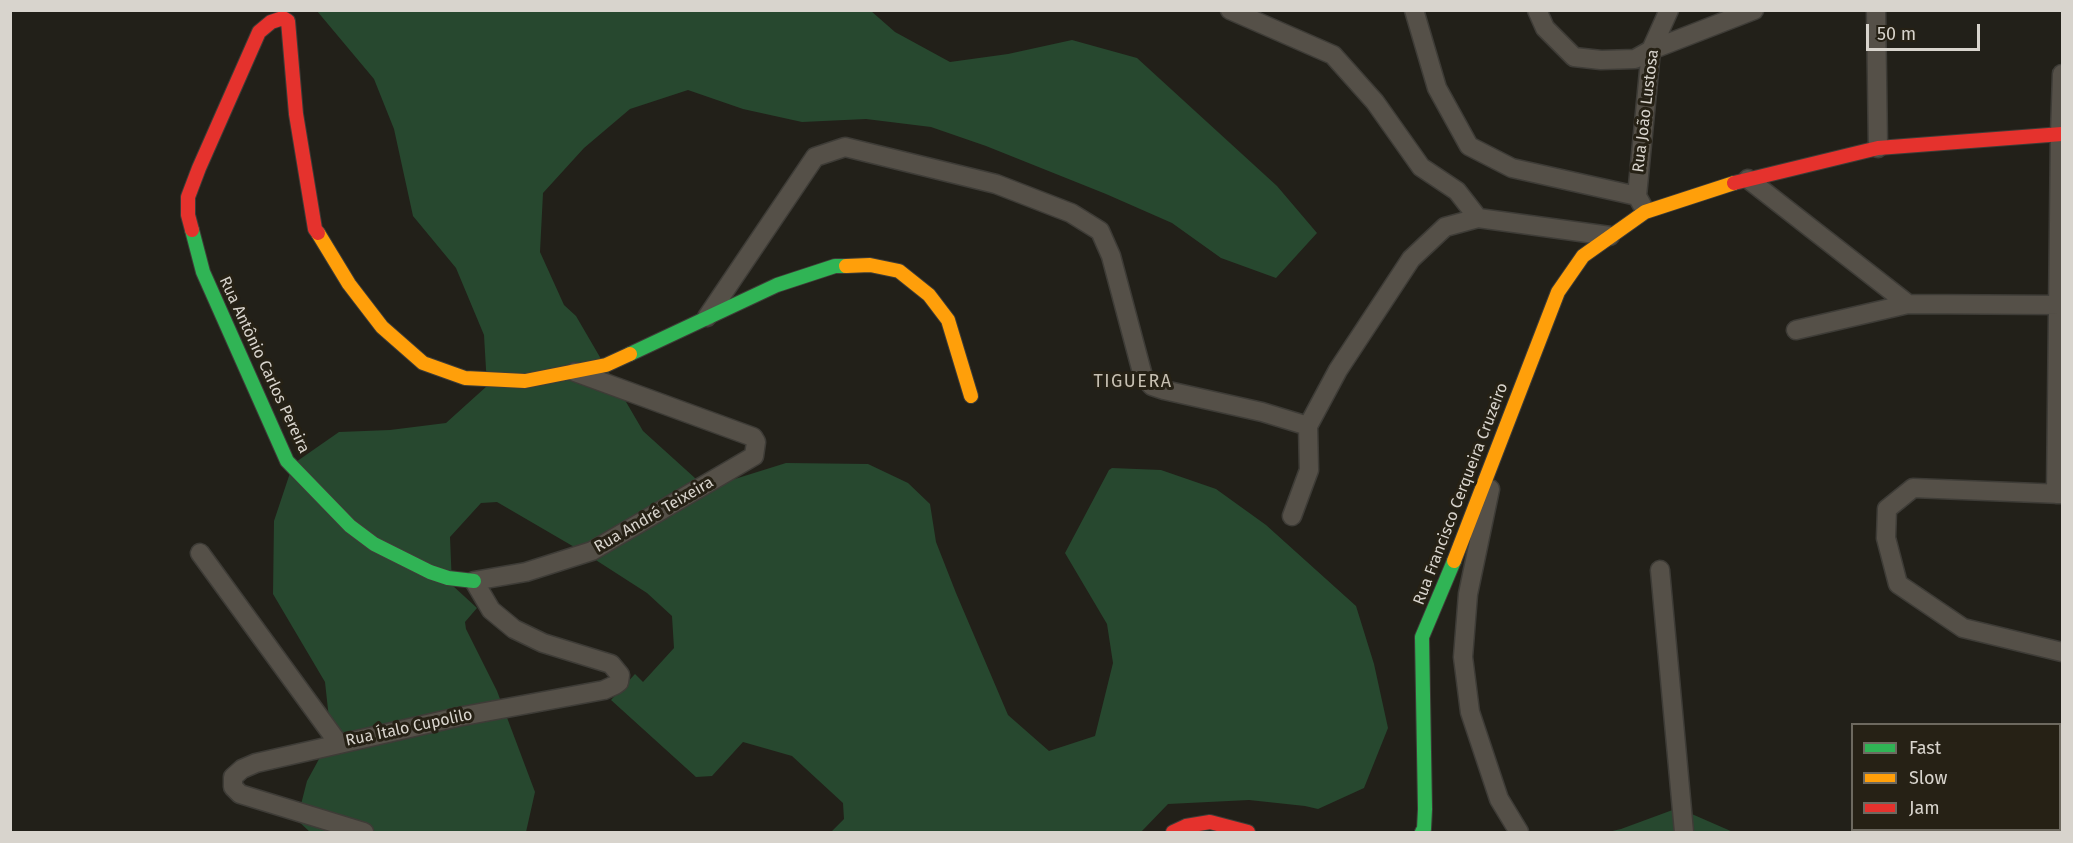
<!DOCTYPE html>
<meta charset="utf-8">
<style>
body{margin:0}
#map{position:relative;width:2073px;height:843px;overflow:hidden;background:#222019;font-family:"Fira Sans",sans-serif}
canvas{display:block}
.frame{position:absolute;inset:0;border:12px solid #d8d4cd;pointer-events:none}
.legend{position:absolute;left:1851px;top:723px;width:210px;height:108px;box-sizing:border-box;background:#262115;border:2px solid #6d695f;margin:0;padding:8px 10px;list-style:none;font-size:18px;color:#d8d4cd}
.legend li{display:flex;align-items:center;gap:12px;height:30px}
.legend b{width:30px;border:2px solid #6d695f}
.scale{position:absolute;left:1866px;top:24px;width:114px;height:27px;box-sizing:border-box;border:3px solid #d8d4cd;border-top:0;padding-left:8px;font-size:18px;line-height:21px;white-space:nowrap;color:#d8d4cd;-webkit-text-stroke:4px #262115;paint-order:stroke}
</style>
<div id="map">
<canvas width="2073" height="843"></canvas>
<div class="frame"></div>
<ul class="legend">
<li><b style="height:8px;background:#30b455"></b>Fast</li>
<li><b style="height:8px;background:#ff9f0a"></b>Slow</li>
<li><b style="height:8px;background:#e5322d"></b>Jam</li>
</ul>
<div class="scale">50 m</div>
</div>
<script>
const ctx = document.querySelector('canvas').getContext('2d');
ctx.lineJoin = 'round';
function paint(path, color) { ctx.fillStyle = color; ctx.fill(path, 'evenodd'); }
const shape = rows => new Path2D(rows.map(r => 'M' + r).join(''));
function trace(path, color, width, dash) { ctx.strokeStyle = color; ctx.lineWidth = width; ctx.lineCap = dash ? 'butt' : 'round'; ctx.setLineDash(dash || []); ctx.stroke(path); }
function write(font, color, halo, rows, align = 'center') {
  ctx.font = font + ' "Fira Sans",sans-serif'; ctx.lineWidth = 6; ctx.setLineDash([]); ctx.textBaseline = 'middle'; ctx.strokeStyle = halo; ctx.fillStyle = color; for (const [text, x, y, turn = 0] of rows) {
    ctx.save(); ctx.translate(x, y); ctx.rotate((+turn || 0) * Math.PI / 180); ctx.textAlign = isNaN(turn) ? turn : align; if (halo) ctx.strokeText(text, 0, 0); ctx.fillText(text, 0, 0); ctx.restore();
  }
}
paint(shape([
 [317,11,871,11,895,32,950,62,1008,54,1072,40,1137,58,1277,186,1317,233,1276,278,1221,258,1172,223,1106,194,986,146,931,127,866,119,802,122,743,109,688,90,630,109,584,148,543,193,540,252,564,305,576,316,643,431,706,488,786,463,868,464,908,483,930,504,936,542,956,593,1008,715,1049,751,1095,736,1113,663,1107,624,1065,553,1109,470,1112,468,1161,470,1216,489,1266,525,1356,606,1374,664,1388,728,1364,788,1318,809,1305,806,1249,800,1168,804,1141,832,831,832,844,819,843,803,792,756,743,742,712,776,696,777,611,700,635,674,643,682,674,648,672,616,647,593,588,555,497,502,481,503,450,537,452,585,477,608,465,622,466,629,497,691,535,792,526,832,310,832,297,820,307,781,331,737,325,682,273,594,274,521,293,464,339,432,390,430,446,423,487,386,484,335,456,268,413,216,394,129,374,79],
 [1678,808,1733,832,1608,832,1621,829]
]), '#27482f');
const street = shape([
 [1230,10,1333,55,1375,102,1421,167,1457,191,1478,218],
 [1414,10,1437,88,1469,146,1512,168,1637,196],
 [1537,10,1545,28,1574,57,1601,60,1635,59,1651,50,1754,10],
 [1876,10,1878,148],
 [1748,179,1908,304],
 [1642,205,1637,196,1651,50,1669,10],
 [707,317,815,157,845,147,996,184,1071,213,1100,231,1111,256,1143,376,1152,386,1164,390,1262,412,1308,426],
 [1796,330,1908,304,2062,305],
 [1490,489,1468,594,1463,657,1470,712,1499,799,1519,832],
 [2056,494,2060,134,2062,74],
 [2062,494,1913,488,1887,509,1886,538,1898,584,1963,628,2062,652],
 [1292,516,1309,470,1308,426,1338,370,1411,259,1445,227,1478,218,1610,236],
 [200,553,339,744],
 [1660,570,1684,832],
 [364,832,240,794,233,787,233,777,242,769,256,763,458,717,604,690,615,685,619,682,620,675,611,664,543,643,514,629,491,610,474,581,526,572,592,551,754,456,756,442,753,437,575,372]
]);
const fast = shape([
 [192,230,203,272,287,461,350,526,374,544,430,572,448,578,474,581],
 [630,354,777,285,835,266,846,266],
 [1422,832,1424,829,1425,809,1422,637,1454,561]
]);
const slow = shape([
 [318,233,349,284,382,327,423,363,465,378,525,381,606,365,630,354],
 [846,266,870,265,899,271,929,295,948,320,971,396],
 [1454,561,1558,292,1583,256,1645,212,1734,183]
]);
const jam = shape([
 [1734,183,1878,148,2062,134],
 [192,230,188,215,188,197,199,168,259,32,271,22,283,18,288,21,296,114,315,229,318,233],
 [1173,832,1186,826,1210,822,1248,832]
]);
trace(street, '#3e3c37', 21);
trace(fast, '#3e3c37', 16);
trace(slow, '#3e3c37', 16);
trace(jam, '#3e3c37', 16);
trace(street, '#555048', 18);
trace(fast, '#30b455', 14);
trace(slow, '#ff9f0a', 14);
trace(jam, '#e5322d', 14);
write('16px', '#d8d4cd', '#262115', [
 ["Rua João Lustosa",1646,111,-83],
 ["Rua Antônio Carlos Pereira",264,365,65],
 ["Rua Francisco Cerqueira Cruzeiro",1461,494,-69],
 ["Rua André Teixeira",654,515,-30],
 ["Rua Ítalo Cupolilo",409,728,-12]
]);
ctx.letterSpacing = '1.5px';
write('18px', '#c6bfb1', '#262115', [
 ["TIGUERA",1133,382]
]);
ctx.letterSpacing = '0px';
</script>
